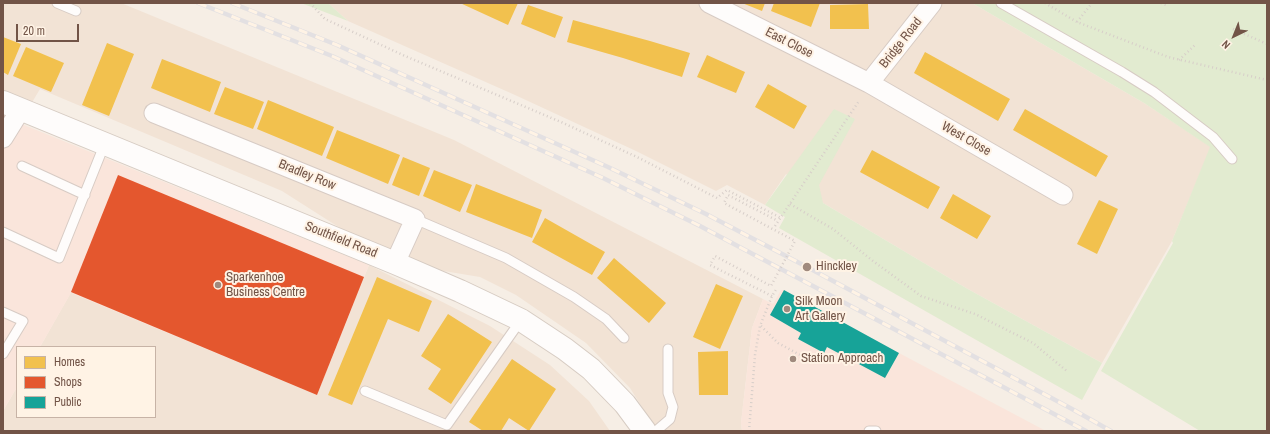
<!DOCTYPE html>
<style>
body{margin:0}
#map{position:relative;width:1270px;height:434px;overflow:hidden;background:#f6eee5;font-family:"Archivo Narrow",sans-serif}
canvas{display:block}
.frame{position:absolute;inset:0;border:4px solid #725447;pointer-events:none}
.legend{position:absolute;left:16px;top:346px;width:140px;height:72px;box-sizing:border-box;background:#fff3e5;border:1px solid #c7b3a6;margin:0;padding:5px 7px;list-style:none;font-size:12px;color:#725447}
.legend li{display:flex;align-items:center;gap:8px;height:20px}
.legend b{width:20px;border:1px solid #c7b3a6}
.north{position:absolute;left:1214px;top:16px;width:40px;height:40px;-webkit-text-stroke:3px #fff3e5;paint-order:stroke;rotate:223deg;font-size:11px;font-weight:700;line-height:16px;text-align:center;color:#725447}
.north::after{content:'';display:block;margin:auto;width:14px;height:18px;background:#725447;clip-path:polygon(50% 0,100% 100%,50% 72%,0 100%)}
.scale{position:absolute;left:16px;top:24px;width:63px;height:18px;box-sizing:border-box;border:2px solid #725447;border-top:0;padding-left:5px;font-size:12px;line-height:14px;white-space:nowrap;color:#725447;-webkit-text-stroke:3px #fff3e5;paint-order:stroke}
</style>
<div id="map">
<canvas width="1270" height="434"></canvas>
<div class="frame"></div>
<ul class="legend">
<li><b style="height:11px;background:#f2c14e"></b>Homes</li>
<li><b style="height:11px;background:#e4572e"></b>Shops</li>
<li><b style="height:11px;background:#17a398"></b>Public</li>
</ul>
<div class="north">N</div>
<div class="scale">20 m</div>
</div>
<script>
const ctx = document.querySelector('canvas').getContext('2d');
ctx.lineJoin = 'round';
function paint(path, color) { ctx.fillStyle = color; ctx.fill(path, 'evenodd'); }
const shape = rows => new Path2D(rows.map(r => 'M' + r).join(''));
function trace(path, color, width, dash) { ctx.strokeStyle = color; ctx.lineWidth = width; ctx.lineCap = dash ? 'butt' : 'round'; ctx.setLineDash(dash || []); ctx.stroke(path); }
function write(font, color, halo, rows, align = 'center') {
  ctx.font = font + ' "Archivo Narrow",sans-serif'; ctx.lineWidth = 4; ctx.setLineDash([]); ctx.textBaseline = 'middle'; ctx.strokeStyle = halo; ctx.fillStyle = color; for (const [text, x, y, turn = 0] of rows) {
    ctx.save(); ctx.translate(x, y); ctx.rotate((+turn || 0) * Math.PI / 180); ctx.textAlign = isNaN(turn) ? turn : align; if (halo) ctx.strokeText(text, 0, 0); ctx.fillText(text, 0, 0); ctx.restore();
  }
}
paint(shape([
 [3,3,121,3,454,140,763,299,752,328,741,423,742,431,657,431,630,388,586,343,516,295,480,277,395,263,282,191,40,89,3,151],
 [328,3,972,3,1144,103,1211,147,1172,241,1102,363,966,288,823,203,786,174,765,205,727,185,716,191,636,151,515,95,348,21],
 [369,265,490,326,550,365,589,401,610,431,3,431,3,411,17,387,17,417,155,417,155,347,40,347,71,292,317,394]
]), '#f2e3d5');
paint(shape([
 [19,123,369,265,317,395,71,293,40,347,17,347,17,387,3,411,3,151],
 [781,290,784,290,899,353,1046,431,742,431,741,423,752,328,763,299,773,304]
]), '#fae5db');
paint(shape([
 [301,3,328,3,348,21],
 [972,3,1267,3,1267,431,1200,431,1101,371,1173,243,1172,241,1210,147,1144,103],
 [834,109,855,119,819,185,823,203,966,288,1102,363,1082,400,779,228,785,217,765,205]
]), '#e2ebd0');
paint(shape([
 [460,3,518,3,508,25],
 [742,3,765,3,762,11],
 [774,3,820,3,811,27,771,11],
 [868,4,869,29,830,29,830,5],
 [528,5,563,17,555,38,521,24],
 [573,20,650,41,690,53,682,77,623,58,567,42],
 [3,37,21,44,8,75,3,72],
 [107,43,134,54,109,116,82,105],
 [26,47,64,63,51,92,13,76],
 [925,52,1010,99,998,121,914,73],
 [707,55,745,72,736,93,697,77],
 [162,59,221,82,210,112,151,88],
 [768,84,807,106,794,129,755,107],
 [225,87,264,102,253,129,214,114],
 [268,100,334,127,322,156,257,129],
 [1025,109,1108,156,1096,177,1013,130],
 [337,130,400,155,388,184,326,158],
 [872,150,940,187,928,209,860,172],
 [403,157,430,168,419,196,392,185],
 [434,170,472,185,460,212,423,196],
 [476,184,542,210,532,238,466,212],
 [953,194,991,216,977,239,940,218],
 [1099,200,1118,209,1097,254,1077,244],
 [545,218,605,252,592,275,532,242],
 [614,258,666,303,649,323,597,278],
 [377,277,432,301,419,332,388,319,352,405,328,395],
 [716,284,743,296,720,349,693,337],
 [448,314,492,342,451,404,428,389,441,369,421,356],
 [728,351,728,395,699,395,698,352],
 [512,359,556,389,529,431,509,418,501,431,483,431,469,422]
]), '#f2c14e');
paint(shape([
 [118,175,364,277,317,395,71,292]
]), '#e4572e');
paint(shape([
 [784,290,899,353,885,378,827,347,824,353,798,339,801,333,770,315]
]), '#17a398');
const service = shape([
 [57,3,76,11],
 [1001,3,1122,72,1154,92,1213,137,1232,159],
 [22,166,85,195],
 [415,219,506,258,574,297,606,319,624,338],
 [3,232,59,258,105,143],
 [3,312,23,321,3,354],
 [365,391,447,425,521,320],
 [656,431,670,419,673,407,668,393,668,349],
 [869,431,876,431]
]);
const minor = shape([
 [709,3,869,83,1063,195],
 [869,83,932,3],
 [154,113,415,219,395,263],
 [3,138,21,109]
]);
const secondary = shape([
 [3,102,395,263,460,291,521,320,565,349,591,369,625,404,645,431]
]);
trace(service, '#d7cbc4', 11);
trace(minor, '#d7cbc4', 21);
trace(secondary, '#d6cbc2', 24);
trace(shape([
 [310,3,325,19,405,56,561,122,637,157,717,198,727,190,781,218],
 [1045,3,1077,22,1168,57,1267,80],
 [1161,3,1166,5],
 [1077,22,1092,3],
 [1233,29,1267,44],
 [1179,60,1196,44],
 [790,204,833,229,873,261,921,296,975,314,1033,343,1068,372],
 [775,226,859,101],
 [761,326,778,343,802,356],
 [749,431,755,355,760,326,772,296,777,288]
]), '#d7cec9', 2.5, [1, 3]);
trace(service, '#fefcfb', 9);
trace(minor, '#fefcfb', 19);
trace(secondary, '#fefcfb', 22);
const rail = shape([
 [198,3,332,56,603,178,700,226,1086,431],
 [232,3,337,45,608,167,706,214,807,267,1072,409,1111,431]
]);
trace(rail, '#e3e0e2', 4.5);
trace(rail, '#fff3e5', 3, [9]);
trace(shape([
 [772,296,710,265,715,256,771,286,795,241,724,203,728,195,778,221]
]), '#d7cec9', 2.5, [1, 3]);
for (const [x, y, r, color] of [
 [807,267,5,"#a08a7e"],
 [218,285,4,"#a08a7e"],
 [787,309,4,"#a08a7e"],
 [793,359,4,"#a08a7e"]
]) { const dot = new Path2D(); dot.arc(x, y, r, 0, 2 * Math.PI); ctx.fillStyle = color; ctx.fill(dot); trace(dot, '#fff3e5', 1.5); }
write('13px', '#725447', '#fff3e5', [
 ["East Close",789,43,27],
 ["Bridge Road",901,43,-52],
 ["West Close",966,139,30],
 ["Bradley Row",307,175,22],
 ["Southfield Road",341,240,22]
]);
write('13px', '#725447', '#fff3e5', [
 ["Hinckley",816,267],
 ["Sparkenhoe",226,278],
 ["Business Centre",226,293],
 ["Silk Moon",795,302],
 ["Art Gallery",795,317],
 ["Station Approach",801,359]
], 'left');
</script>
